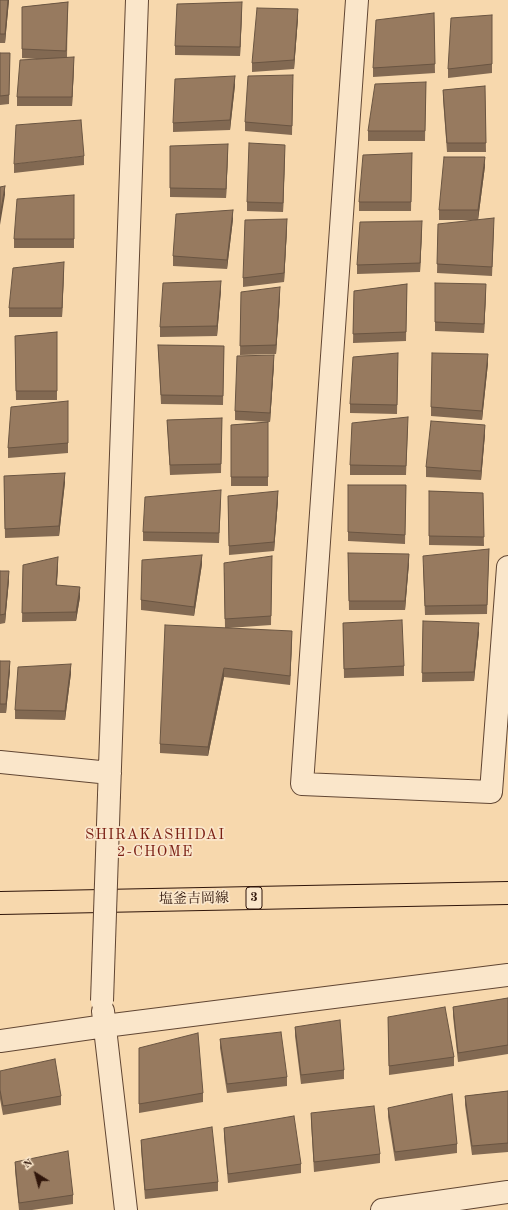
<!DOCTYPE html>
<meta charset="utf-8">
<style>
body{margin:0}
#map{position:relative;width:508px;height:1210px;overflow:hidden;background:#f7d8ad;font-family:"Old Standard TT",serif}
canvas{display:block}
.north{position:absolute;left:16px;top:1154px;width:40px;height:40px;-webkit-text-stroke:3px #fae6ca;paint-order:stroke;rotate:323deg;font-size:11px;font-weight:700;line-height:16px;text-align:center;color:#2f150a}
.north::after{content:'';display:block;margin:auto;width:14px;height:18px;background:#2f150a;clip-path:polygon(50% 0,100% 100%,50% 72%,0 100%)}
</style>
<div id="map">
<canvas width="508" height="1210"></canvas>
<div class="north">N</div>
</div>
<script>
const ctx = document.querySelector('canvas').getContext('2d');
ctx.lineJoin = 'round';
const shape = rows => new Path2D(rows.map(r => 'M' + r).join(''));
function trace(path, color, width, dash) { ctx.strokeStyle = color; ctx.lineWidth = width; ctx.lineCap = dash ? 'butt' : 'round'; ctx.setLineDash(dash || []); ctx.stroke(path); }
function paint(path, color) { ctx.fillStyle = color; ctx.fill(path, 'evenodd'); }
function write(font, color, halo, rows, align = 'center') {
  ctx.font = font + ' "Old Standard TT","Noto Serif JP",serif'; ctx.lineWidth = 3.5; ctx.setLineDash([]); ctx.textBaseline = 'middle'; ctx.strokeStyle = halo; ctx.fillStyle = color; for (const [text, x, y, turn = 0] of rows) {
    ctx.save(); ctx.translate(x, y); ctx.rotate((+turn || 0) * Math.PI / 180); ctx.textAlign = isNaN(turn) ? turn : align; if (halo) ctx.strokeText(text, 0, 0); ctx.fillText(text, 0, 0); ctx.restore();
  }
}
const minor = shape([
 [357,0,302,784,491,792,508,567],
 [0,762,110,773],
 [109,795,137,0],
 [103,1011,126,1210],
 [0,1041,105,1026,508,975],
 [382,1210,508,1192]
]);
const primary = shape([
 [0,903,508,893]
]);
trace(minor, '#614633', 24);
trace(primary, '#2f150a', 24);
trace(minor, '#fae6ca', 22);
trace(primary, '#f7d8ad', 22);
const minorBridge = shape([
 [102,1001,109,795]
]);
trace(minorBridge, '#614633', 24, []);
trace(minorBridge, '#fae6ca', 22);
paint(shape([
 [0,0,9,0,5,43,0,43],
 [68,2,67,57,74,66,72,106,17,106,17,97,36,59,22,58,22,7],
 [242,12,240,56,175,55,175,46],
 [434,13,435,73,373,77,373,68],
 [492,15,492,73,448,78,448,69],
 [298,18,294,69,252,72,252,63],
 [0,53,10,53,9,104,0,105],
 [426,82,425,141,368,141,368,131],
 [293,84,292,135,245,131,245,122],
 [235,85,230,130,173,132,173,123],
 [485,86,486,152,447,152,443,99,443,90],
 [170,146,228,153,226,198,170,197],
 [412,153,411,211,359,211,359,202],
 [285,154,283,212,247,211,247,202],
 [84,156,84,165,14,173,14,164],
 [485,166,478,220,439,220,439,210],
 [74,195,74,248,14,248,14,239],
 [233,219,227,269,173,266,173,256],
 [438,224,494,228,492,276,437,273],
 [287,228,284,282,243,287,243,278],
 [422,230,420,272,357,274,357,265],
 [64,271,62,317,9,317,9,308],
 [435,283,486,293,484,333,435,331],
 [407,284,406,341,353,343,354,291],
 [221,290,217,336,160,337,160,327],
 [241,292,280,296,276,354,240,355],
 [57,332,57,400,16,400,15,336],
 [158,345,224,346,223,405,161,404],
 [398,362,397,414,350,413,350,404],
 [488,363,482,420,431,416,431,407],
 [274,364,270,422,235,420,235,411],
 [68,401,68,453,8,458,8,448],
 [222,418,221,473,170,475,167,420],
 [268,422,268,486,231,486,231,425],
 [408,426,406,475,350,475,350,465],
 [485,434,481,480,426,477,426,467],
 [4,476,65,482,59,536,5,538],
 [348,485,406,485,405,544,348,541],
 [429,491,483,493,484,546,429,545],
 [228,496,278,500,274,551,229,555],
 [221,499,219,543,143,541,143,532],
 [489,549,487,614,425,615,423,565],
 [348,553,409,563,405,610,349,610],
 [272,556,271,625,228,628,292,640,290,685,224,677,208,756,160,753,160,744,225,628,224,573],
 [202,564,194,616,141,610,141,600],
 [23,565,58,566,57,585,80,597,76,621,22,622],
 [0,571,9,580,5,623,0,624],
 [423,621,479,632,474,681,422,682],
 [343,623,404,666,404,676,344,678],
 [0,661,10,670,6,713,0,713],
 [71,673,65,720,15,719,15,710],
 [508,998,508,1054,458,1062,453,1016,453,1007],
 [388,1017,454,1057,454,1066,389,1075],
 [295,1027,344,1070,344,1079,301,1084,295,1036],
 [220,1039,287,1077,287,1086,227,1093,220,1048],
 [139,1048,203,1093,203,1102,139,1113],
 [0,1071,61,1096,61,1105,3,1115,0,1099],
 [508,1091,508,1152,472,1155,465,1105,465,1096],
 [388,1108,457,1144,457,1153,395,1161,388,1117],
 [311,1113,380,1154,380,1163,314,1172,311,1122],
 [224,1128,301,1164,301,1173,228,1183,224,1137],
 [141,1140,218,1182,218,1191,145,1199,141,1149],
 [15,1162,73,1195,73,1204,32,1210,19,1210,15,1171]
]), '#826952');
paint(shape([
 [8,0,9,0,5,43,5,34],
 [242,2,242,12,240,56,240,47],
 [298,9,298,18,294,69,294,60],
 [74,57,74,66,72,106,72,97],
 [235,76,235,85,230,130,230,120],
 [228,144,228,153,226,198,226,189],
 [285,145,285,154,283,212,283,203],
 [485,157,485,166,478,220,478,210],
 [5,186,5,195,0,225,0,216],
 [233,210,233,219,227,269,227,260],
 [287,219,287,228,284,282,284,273],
 [422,221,422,230,420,272,420,263],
 [64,262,64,271,62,317,62,308],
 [221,281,221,290,217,336,217,326],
 [486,284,486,293,484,333,484,324],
 [280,287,280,296,276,354,276,345],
 [488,354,488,363,482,420,482,411],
 [274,355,274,364,270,422,270,413],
 [485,425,485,434,481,480,481,471],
 [65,473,65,482,59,536,59,526],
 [278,491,278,500,274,551,274,542],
 [409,554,409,563,405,610,405,601],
 [202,555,202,564,194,616,194,607],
 [58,557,58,566,56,594,56,585],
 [9,571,9,580,5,623,5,614],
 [80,587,80,597,76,621,76,612],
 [479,623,479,632,474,681,474,672],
 [292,631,292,640,290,685,290,676],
 [10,661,10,670,6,713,6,704],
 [71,664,71,673,65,720,65,711],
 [224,668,224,677,208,756,208,747]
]), '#6a5542');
const building = shape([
 [0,0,8,0,5,34,0,34,0,0],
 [68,2,66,51,22,49,22,7,68,2],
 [242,2,240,47,175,46,177,4,242,2],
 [257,8,298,9,294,60,252,63,257,8],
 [434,13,435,64,373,68,376,20,434,13],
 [492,15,492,64,448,69,451,18,492,15],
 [0,53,10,53,9,95,0,96,0,53],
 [74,57,72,97,17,97,20,60,74,57],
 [293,75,292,126,245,122,248,76,293,75],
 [235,76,230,120,173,123,175,79,235,76],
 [426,82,425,131,368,131,375,84,426,82],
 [485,86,486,143,447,143,443,90,485,86],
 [81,120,84,156,14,164,16,125,81,120],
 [249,143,285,145,283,203,247,202,249,143],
 [228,144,226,189,170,188,170,146,228,144],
 [412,153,411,202,359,202,363,155,412,153],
 [444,157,485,157,478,210,439,210,444,157],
 [5,186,0,216,0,187,5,186],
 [74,195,74,239,14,239,17,199,74,195],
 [233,210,227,260,173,256,176,214,233,210],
 [494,218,492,267,437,264,438,224,494,218],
 [287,219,284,273,243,278,245,220,287,219],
 [422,221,420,263,357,265,360,222,422,221],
 [64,262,62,308,9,308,13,268,64,262],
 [221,281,217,326,160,327,163,283,221,281],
 [435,283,486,284,484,324,435,322,435,283],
 [407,284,406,332,353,334,354,291,407,284],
 [280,287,276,345,240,346,241,292,280,287],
 [57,332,57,391,16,391,15,336,57,332],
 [158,345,224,346,223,396,161,395,158,345],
 [398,353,397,405,350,404,353,357,398,353],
 [432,353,488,354,482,411,431,407,432,353],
 [274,355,270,413,235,411,237,356,274,355],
 [68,401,68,443,8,448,11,407,68,401],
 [408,417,406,466,350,465,352,423,408,417],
 [222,418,221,464,170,465,167,420,222,418],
 [431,421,485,425,481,471,426,467,431,421],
 [268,422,268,477,231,477,231,425,268,422],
 [65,473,59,526,5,529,4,476,65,473],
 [348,485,406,485,405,535,348,532,348,485],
 [221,490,219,533,143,532,145,497,221,490],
 [278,491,274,542,229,546,228,496,278,491],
 [429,491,483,493,484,537,429,536,429,491],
 [489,549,487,605,425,606,423,556,489,549],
 [348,553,409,554,405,601,349,601,348,553],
 [202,555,194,607,141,600,142,560,202,555],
 [272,556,271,616,225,619,224,563,272,556],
 [58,557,56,585,80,587,76,612,22,613,23,565,58,557],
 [0,571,9,571,5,614,0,615,0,571],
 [402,620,404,666,344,669,343,623,402,620],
 [423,621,479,623,474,672,422,673,423,621],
 [165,625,292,631,290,676,224,668,208,747,160,744,165,625],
 [0,661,10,661,6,704,0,704,0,661],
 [71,664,65,711,15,710,18,667,71,664],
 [508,998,508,1045,458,1053,453,1007,508,998],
 [445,1007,454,1057,389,1066,388,1017,445,1007],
 [340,1020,344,1070,301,1075,295,1027,340,1020],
 [281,1032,287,1077,227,1084,220,1039,281,1032],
 [198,1033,203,1093,139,1104,139,1048,198,1033],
 [55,1059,61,1096,3,1106,0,1090,0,1071,55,1059],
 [508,1091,508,1143,472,1146,465,1096,508,1091],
 [452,1094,457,1144,395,1152,388,1108,452,1094],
 [374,1106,380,1154,314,1162,311,1113,374,1106],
 [294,1116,301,1164,228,1174,224,1128,294,1116],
 [212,1127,218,1182,145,1190,141,1140,212,1127],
 [68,1151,73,1195,19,1203,15,1162,68,1151]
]);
paint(building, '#977a5f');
trace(building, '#6a5542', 1);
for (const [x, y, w] of [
 [254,898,16]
]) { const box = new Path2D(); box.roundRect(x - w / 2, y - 11, w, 22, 3); ctx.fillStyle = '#fae6ca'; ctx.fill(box); trace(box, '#2f150a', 1); }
write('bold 13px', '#2f150a', null, [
 ["3",254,898]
]);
write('14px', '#2f150a', '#fae6ca', [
 ["塩釜吉岡線",194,899,-1]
]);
ctx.letterSpacing = '1px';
write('15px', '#7a1f14', '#fae6ca', [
 ["SHIRAKASHIDAI",155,835],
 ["2-CHOME",155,852]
]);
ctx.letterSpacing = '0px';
</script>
